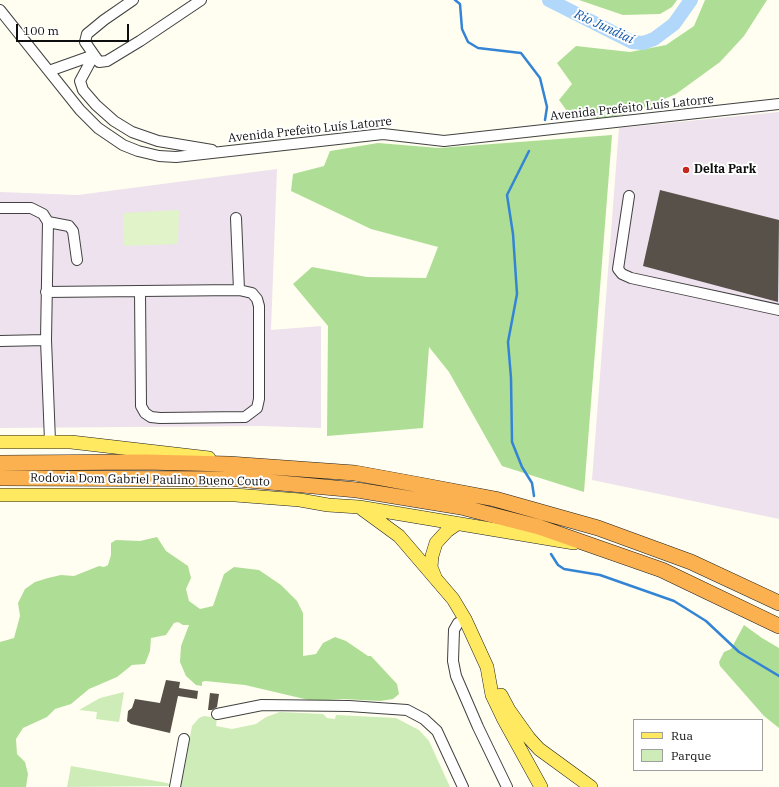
<!DOCTYPE html>
<meta charset="utf-8">
<style>
body{margin:0}
#map{position:relative;width:779px;height:787px;overflow:hidden;background:#fffef0;font-family:"IBM Plex Serif",serif}
canvas{display:block}
.legend{position:absolute;left:633px;top:719px;width:130px;height:52px;box-sizing:border-box;background:#fff;border:1px solid #9f9f9f;margin:0;padding:5px 7px;list-style:none;font-size:12px;color:#0e0e0e}
.legend li{display:flex;align-items:center;gap:8px;height:20px}
.legend b{width:20px;border:1px solid #9f9f9f}
.scale{position:absolute;left:16px;top:24px;width:113px;height:18px;box-sizing:border-box;border:2px solid #0e0e0e;border-top:0;padding-left:5px;font-size:12px;line-height:14px;white-space:nowrap;color:#0e0e0e;-webkit-text-stroke:3px #fff;paint-order:stroke}
</style>
<div id="map">
<canvas width="779" height="787"></canvas>
<ul class="legend">
<li><b style="height:5px;background:#ffe960"></b>Rua</li>
<li><b style="height:11px;background:#cdecb7"></b>Parque</li>
</ul>
<div class="scale">100 m</div>
</div>
<script>
const ctx = document.querySelector('canvas').getContext('2d');
ctx.lineJoin = 'round';
function paint(path, color) { ctx.fillStyle = color; ctx.fill(path, 'evenodd'); }
const shape = rows => new Path2D(rows.map(r => 'M' + r).join(''));
function trace(path, color, width, dash) { ctx.strokeStyle = color; ctx.lineWidth = width; ctx.lineCap = dash ? 'butt' : 'round'; ctx.setLineDash(dash || []); ctx.stroke(path); }
function write(font, color, halo, rows, align = 'center') {
  ctx.font = font + ' "IBM Plex Serif",serif'; ctx.lineWidth = 4; ctx.setLineDash([]); ctx.textBaseline = 'middle'; ctx.strokeStyle = halo; ctx.fillStyle = color; for (const [text, x, y, turn = 0] of rows) {
    ctx.save(); ctx.translate(x, y); ctx.rotate((+turn || 0) * Math.PI / 180); ctx.textAlign = isNaN(turn) ? turn : align; if (halo) ctx.strokeText(text, 0, 0); ctx.fillText(text, 0, 0); ctx.restore();
  }
}
paint(shape([
 [779,112,779,519,592,480,619,128],
 [277,169,271,330,321,326,321,428,261,426,0,428,0,192,78,195]
]), '#ede2ed');
paint(shape([
 [124,692,119,722,96,719,97,712,79,710,100,698],
 [280,712,323,714,327,718,335,719,336,715,396,718,419,730,429,741,450,787,181,787,192,726,199,718,204,716,217,718,216,726,232,729,256,724,266,717],
 [71,766,167,783,172,786,67,787]
]), '#cdecb7');
paint(shape([
 [579,0,677,0,672,7,660,14,623,15],
 [705,0,767,0,744,36,720,62,676,94,632,113,599,119,567,111,559,100,572,84,557,63,576,46,630,52,666,45,694,26],
 [612,135,584,492,502,466,449,372,429,347,423,428,327,436,328,326,293,284,312,267,367,277,426,278,438,247,371,229,291,191,293,174,324,166,330,151,378,143,439,148],
 [157,537,166,551,188,566,191,578,186,589,189,601,200,609,213,606,224,574,234,567,259,570,281,585,297,601,303,613,303,656,316,654,323,643,335,637,346,641,368,656,371,656,397,684,399,694,393,699,380,701,343,699,313,701,245,685,205,681,202,682,202,686,196,685,186,676,180,662,181,646,189,625,183,625,178,622,174,623,166,635,151,638,150,651,145,664,132,665,117,677,89,689,71,704,55,709,47,717,23,728,16,739,17,754,25,762,28,774,26,787,0,787,0,642,14,638,20,616,18,603,25,589,35,582,48,578,61,575,74,576,99,566,104,567,108,565,111,555,111,543,116,540,140,541],
 [744,625,762,638,779,648,779,728,764,716,720,666,719,662,724,652,731,649]
]), '#aede95');
paint(shape([
 [179,210,178,244,124,246,123,213]
]), '#e0f3c9');
trace(shape([
 [455,0,460,4,462,29,468,42,478,48,521,53,540,78,547,107,545,120],
 [529,151,507,195,513,234,517,294,508,342,511,378,512,442,522,467,532,483,534,496],
 [551,554,558,565,564,569,600,575,674,601,706,621,739,652,779,676]
]), '#3484d5', 2.5);
trace(shape([
 [549,0,632,42,643,43,654,39,674,24,691,0]
]), '#b1d7fa', 14);
paint(shape([
 [660,190,779,220,778,302,643,266],
 [166,680,180,682,179,688,198,691,197,699,178,696,170,733,131,724,127,721,128,711,132,708,135,699,160,703],
 [210,693,219,694,217,707,212,710,208,710]
]), '#58514a');
const minor = shape([
 [133,0,104,20,87,34,85,42,99,62,107,61,140,41,201,0],
 [0,10,80,110,98,128,123,145,138,151,159,156,176,157,383,134,444,141,779,104],
 [94,55,80,81,83,90,96,105,114,121,132,132,158,141,212,150],
 [49,71,94,55],
 [629,196,618,269,622,274,631,278,779,310],
 [0,208,31,208,43,214,48,222,46,340,50,441],
 [236,218,239,290],
 [48,222,69,226,73,231,77,260],
 [46,292,140,291,239,290,252,293,257,299,259,306,259,399,257,408,245,417,160,418,151,417,145,413,141,406,140,291],
 [0,341,46,340],
 [465,619,458,623,454,630,453,661,456,676,478,727,507,787],
 [217,714,262,705,349,706,407,710,424,719,437,731,463,787],
 [175,787,184,739]
]);
const major = shape([
 [0,442,71,442,209,458],
 [0,495,235,495,300,500,328,505,359,507,574,543],
 [362,509,399,536,453,599,465,619,487,667,492,695,503,718,541,787],
 [435,577,431,567,432,556,436,543,447,531,457,524],
 [501,695,509,710,529,738,539,749,591,787]
]);
const highway = shape([
 [0,463,145,462,229,464,355,473,415,484,495,499,598,528,691,562,779,603],
 [0,478,237,479,357,490,461,507,539,527,662,570,779,626]
]);
trace(minor, '#414141', 12);
trace(major, '#1f1f1f', 14);
trace(highway, '#1f1f1f', 16);
trace(minor, '#fff', 10);
trace(major, '#ffe960', 13);
trace(highway, '#fcb151', 15);
for (const [x, y, r, color] of [
 [686,170,4,"#c7271e"]
]) { const dot = new Path2D(); dot.arc(x, y, r, 0, 2 * Math.PI); ctx.fillStyle = color; ctx.fill(dot); trace(dot, '#fff', 1.5); }
write('12px', '#0e0e0e', '#fff', [
 ["Avenida Prefeito Luís Latorre",632,108,-6],
 ["Avenida Prefeito Luís Latorre",310,130,-6],
 ["Rodovia Dom Gabriel Paulino Bueno Couto",150,480,1]
]);
write('bold 12px', '#0e0e0e', '#fff', [
 ["Delta Park",694,170]
], 'left');
write('italic 13px', '#1056a8', '#fff', [
 ["Rio Jundiaí",604,27,25]
]);
</script>
